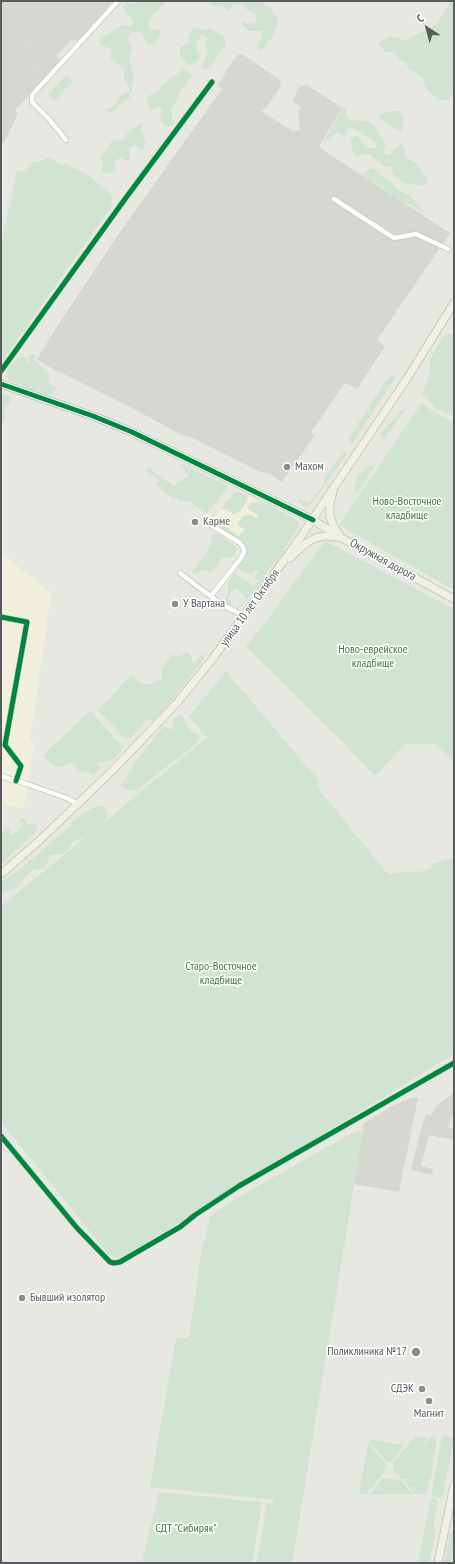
<!DOCTYPE html>
<meta charset="utf-8">
<style>
body{margin:0}
#map{position:relative;width:455px;height:1564px;overflow:hidden;background:#e8e8e2;font-family:"PT Sans Narrow",sans-serif}
canvas{display:block}
.frame{position:absolute;inset:0;border:2px solid #595b5f;pointer-events:none}
.north{position:absolute;left:407px;top:8px;width:40px;height:40px;-webkit-text-stroke:3px #fff;paint-order:stroke;rotate:324deg;font-size:11px;font-weight:700;line-height:16px;text-align:center;color:#595b5f}
.north::after{content:'';display:block;margin:auto;width:14px;height:18px;background:#595b5f;clip-path:polygon(50% 0,100% 100%,50% 72%,0 100%)}
</style>
<div id="map">
<canvas width="455" height="1564"></canvas>
<div class="frame"></div>
<div class="north">С</div>
</div>
<script>
const ctx = document.querySelector('canvas').getContext('2d');
ctx.lineJoin = 'round';
function paint(path, color) { ctx.fillStyle = color; ctx.fill(path, 'evenodd'); }
const shape = rows => new Path2D(rows.map(r => 'M' + r).join(''));
function trace(path, color, width, dash) { ctx.strokeStyle = color; ctx.lineWidth = width; ctx.lineCap = dash ? 'butt' : 'round'; ctx.setLineDash(dash || []); ctx.stroke(path); }
function write(font, color, halo, rows, align = 'center') {
  ctx.font = font + ' "PT Sans Narrow",sans-serif'; ctx.lineWidth = 3; ctx.setLineDash([]); ctx.textBaseline = 'middle'; ctx.strokeStyle = halo; ctx.fillStyle = color; for (const [text, x, y, turn = 0] of rows) {
    ctx.save(); ctx.translate(x, y); ctx.rotate((+turn || 0) * Math.PI / 180); ctx.textAlign = isNaN(turn) ? turn : align; if (halo) ctx.strokeText(text, 0, 0); ctx.fillText(text, 0, 0); ctx.restore();
  }
}
paint(shape([
 [238,492,246,494,259,502,252,502,258,515,256,519,243,516,241,520,245,530,238,536,226,527,217,523,218,520,214,518,233,494],
 [1,553,51,593,30,738,34,745,24,808,1,804]
]), '#f1f0dc');
paint(shape([
 [1,1,113,1,80,38,75,41,71,40,56,56,59,59,59,63,15,110,18,113,6,139,1,145],
 [242,54,279,79,281,86,264,110,261,111,292,131,300,130,298,112,301,107,292,101,300,86,307,85,342,108,319,146,323,150,450,233,377,340,383,344,384,348,357,389,345,383,311,432,315,435,282,482,268,473,261,472,195,439,180,434,130,407,51,368,37,359,56,328,120,232,222,89,217,86,236,56],
 [454,1093,454,1112,448,1127,454,1129,454,1140,429,1135,421,1166,433,1169,432,1175,411,1170,420,1133,426,1114,431,1116,437,1105],
 [413,1097,418,1098,399,1192,354,1184,364,1123,394,1105]
]), '#d7d7d2');
paint(shape([
 [136,1,167,1,157,11,148,22,151,30,158,29,161,30,161,33,154,44,148,45,142,34,137,31,130,34,128,39,132,49,129,57,134,79,130,97,115,110,110,113,105,109,109,109,116,104,121,95,129,92,129,88,124,77,125,69,110,58,113,52,110,48,102,46,99,41,103,37,115,30,121,25,131,26,133,24,131,18,127,14,122,7,127,3,133,4],
 [206,1,260,1,271,8,278,20,273,37,266,43,265,48,259,50,257,45,262,38,263,33,261,31,249,31,242,25,242,23,244,21,249,24,255,23,257,21,255,15,239,4,236,4,231,6,230,12,222,6,213,6],
 [450,1,454,1,454,90,452,96,447,100,441,101,426,89,422,77,409,69,405,62,398,59,395,51,386,52,378,44,378,42,390,37,395,37,406,41,415,35,429,29,436,24,450,3],
 [199,28,203,30,209,29,214,31,224,37,225,40,225,45,211,66,206,69,203,70,202,67,208,51,204,43,208,39,204,34,201,35,196,45,200,56,197,62,188,65,179,54,181,47,189,43,188,37,193,29],
 [185,70,192,75,191,77,181,91,171,111,174,125,165,127,160,120,162,108,159,106,151,110,149,108,146,99,150,95,157,92,169,79,181,71],
 [66,75,73,81,54,101,48,95],
 [343,107,346,108,346,114,347,117,352,121,360,120,371,122,386,145,384,151,385,154,390,155,400,144,403,144,407,158,417,163,422,172,427,177,427,180,425,185,406,184,393,175,391,167,383,166,380,161,374,160,370,154,355,156,353,153,350,139,355,136,357,136,363,143,370,148,376,148,377,146,375,143,361,132,353,128,347,130,345,136,336,133,323,143],
 [393,111,400,111,403,119,403,127,401,132,379,118,379,115,381,114],
 [143,124,141,129,146,142,144,148,141,149,136,145,131,147,129,149,130,157,129,160,126,161,121,158,118,159,114,164,116,170,107,174,102,171,103,162,101,157,111,142,117,140,122,141,130,130,138,125],
 [50,157,59,164,62,165,66,163,70,167,79,170,89,176,110,193,112,199,111,207,1,363,1,247,17,170,23,172,33,162,41,161],
 [372,168,377,171,381,176,391,182,397,189,409,195,421,208,423,214,410,204,405,203,364,176,363,174,367,170],
 [448,334,454,336,454,413,452,416,436,409,428,399,422,394,430,372,430,359,442,338],
 [33,353,36,355,34,359,36,362,48,372,49,375,48,381,51,385,55,385,56,390,52,394,44,396,41,392,30,390,22,385,8,380,7,376,9,366,18,358,24,356,27,361,25,363,27,364,29,361,28,356],
 [393,375,396,377,392,383,352,444,349,443,349,439,352,433,387,379],
 [1,394,11,396,11,402,6,406,4,411,5,418,1,428],
 [421,404,451,421,454,417,454,590,339,525],
 [402,410,405,410,384,439,381,435,382,432],
 [346,451,346,455,315,500,310,505,305,506,301,504,298,500,300,499,309,503,324,484,324,479,335,463],
 [178,462,227,485,228,487,206,514,188,500,186,502,183,500,181,502,175,497,173,499,156,485,160,481,146,470,148,467,173,486,189,475],
 [376,464,357,494,354,486,359,474,370,466],
 [238,492,246,494,248,498,240,512,234,514,222,508,222,507,233,494],
 [259,502,267,504,295,519,298,522,299,527,277,561,268,569,266,576,256,590,250,596,241,607,237,608,245,600,245,596,235,588,228,598,233,603,229,605,225,601,229,589,227,586,232,576,235,573,254,586,258,580,254,578,258,571,255,569,251,575,239,570,237,567,246,555,246,545,211,521,214,518,218,520,217,523,226,527,238,536,245,530,237,524,243,516,251,515,256,518,258,515,249,510,248,506,250,503],
 [215,534,219,534,235,546,237,549,235,555,229,558,222,558,218,565,211,572,203,570,195,574,192,573,209,548,212,536],
 [325,541,454,609,454,763,435,744,405,744,375,776,350,751,349,748,246,647,281,602,282,598],
 [186,653,190,653,193,664,195,663,202,654,203,654,205,657,172,700,153,721,149,719,146,720,133,736,125,739,98,710,131,675,141,683,150,684,162,679,162,668,172,655,176,655,178,657],
 [226,671,319,781,317,784,319,789,385,871,390,874,412,871,413,873,432,869,431,864,454,858,454,1054,120,1259,109,1255,1,1122,1,906,85,838,76,840,72,842,69,849,63,854,51,855,49,857,47,866,45,868,33,870,25,877,16,889,9,890,1,896,1,881,20,869,68,828,73,821,87,811,94,807,101,806,105,808,107,812,108,817,103,824,139,793,207,738,189,717],
 [90,711,123,747,121,752,110,761,98,763,100,769,93,776,88,771,82,774,75,765,70,763,61,767,55,767,51,762,45,758,43,755],
 [180,715,182,716,190,730,198,735,199,738,196,744,138,789,135,791,125,789,121,785,133,769,132,766,164,726,170,729,173,729,174,719],
 [23,817,27,824,33,823,37,826,37,831,1,864,1,833,9,827,10,828,9,835,13,834,21,828,22,826,19,820],
 [356,1131,363,1131,292,1563,257,1563,267,1503,273,1504,273,1500,150,1487,176,1338,189,1338,203,1241,205,1241,210,1216,238,1197],
 [442,1435,454,1438,454,1440,442,1499,431,1496],
 [415,1436,426,1438,425,1446,429,1438,432,1437,437,1441,434,1455,433,1469,426,1495,415,1494,403,1480,415,1481,415,1480,401,1479,393,1470,394,1466,393,1463],
 [369,1439,404,1445,391,1462,387,1462,371,1444],
 [368,1443,386,1464,386,1469,367,1494,359,1494],
 [383,1478,400,1480,414,1495,401,1494,369,1495],
 [159,1492,262,1502,252,1563,142,1563],
 [431,1498,438,1500,433,1528,436,1529,429,1563,418,1563],
 [453,1531,454,1531,454,1547,451,1563,444,1563,450,1534]
]), '#d1e3d2');
const street = shape([
 [66,140,49,119,32,102,32,95,118,1],
 [334,199,394,238,416,234,448,249],
 [1,371,125,199,212,82],
 [180,573,221,604,245,616],
 [211,596,241,558,244,552,243,547,240,543,211,525],
 [1,617,27,622,5,745,21,766,16,781],
 [1,776,27,784,64,797,79,804],
 [1,1136,77,1228,110,1262,114,1263,120,1262,180,1227,195,1215,239,1186,454,1063]
]);
const secondary = shape([
 [1,384,93,416,132,432,313,520]
]);
const primary = shape([
 [333,492,330,504,330,517,334,527,339,534],
 [313,520,342,538,454,599],
 [290,558,305,544,315,538,325,536,338,537],
 [1,874,40,840,111,772,175,705,214,657,300,538,408,377,454,303],
 [438,1563,454,1485]
]);
trace(street, '#c5c5c2', 6);
trace(secondary, '#c5c5c4', 9);
trace(primary, '#cdcbb3', 9);
trace(street, '#fcfcfb', 4.5);
trace(secondary, '#fcfcfb', 7);
trace(primary, '#f0f0e6', 7);
trace(shape([
 [1,236,33,82,33,65,31,48,24,25,17,9,12,1],
 [1,1143,59,1217,75,1245,80,1258,88,1283,99,1328,108,1378,107,1422,103,1444],
 [79,1563,147,1292,156,1273,168,1255,195,1221,243,1186,454,1066]
]), '#e1e1e0', 1.5, [1, 5]);
trace(shape([
 [1,371,125,199,212,82],
 [1,384,93,416,132,432,313,520],
 [1,617,27,622,5,745,21,766,16,781],
 [1,1136,77,1228,110,1262,114,1263,120,1262,180,1227,195,1215,239,1186,454,1063]
]), '#00873e', 5);
for (const [x, y, r, color] of [
 [287,467,4,"#8b8c8d"],
 [195,522,4,"#8b8c8d"],
 [175,604,4,"#8b8c8d"],
 [22,1298,4,"#8b8c8d"],
 [416,1352,5,"#8b8c8d"],
 [422,1389,4,"#8b8c8d"],
 [429,1401,4,"#8b8c8d"]
]) { const dot = new Path2D(); dot.arc(x, y, r, 0, 2 * Math.PI); ctx.fillStyle = color; ctx.fill(dot); trace(dot, '#fff', 1.5); }
write('12px', '#595b5f', '#fff', [
 ["Махом",295,467],
 ["Карме",203,522],
 ["У Вартана",183,604],
 ["Бывший изолятор",30,1298],
 ["Поликлиника №17",407,1352,"right"],
 ["СДЭК",414,1389,"right"],
 ["Магнит",429,1414,"center"]
], 'left');
write('12px', '#3d7a4c', '#fff', [
 ["Ново-Восточное",407,502],
 ["кладбище",407,516],
 ["Ново-еврейское",373,650],
 ["кладбище",373,664],
 ["Старо-Восточное",221,967],
 ["кладбище",221,981],
 ["СДТ \"Сибиряк\"",186,1529]
]);
write('12px', '#595b5f', '#fff', [
 ["Окружная дорога",383,560,29],
 ["улица 10 лет Октября",250,608,-54]
]);
</script>
